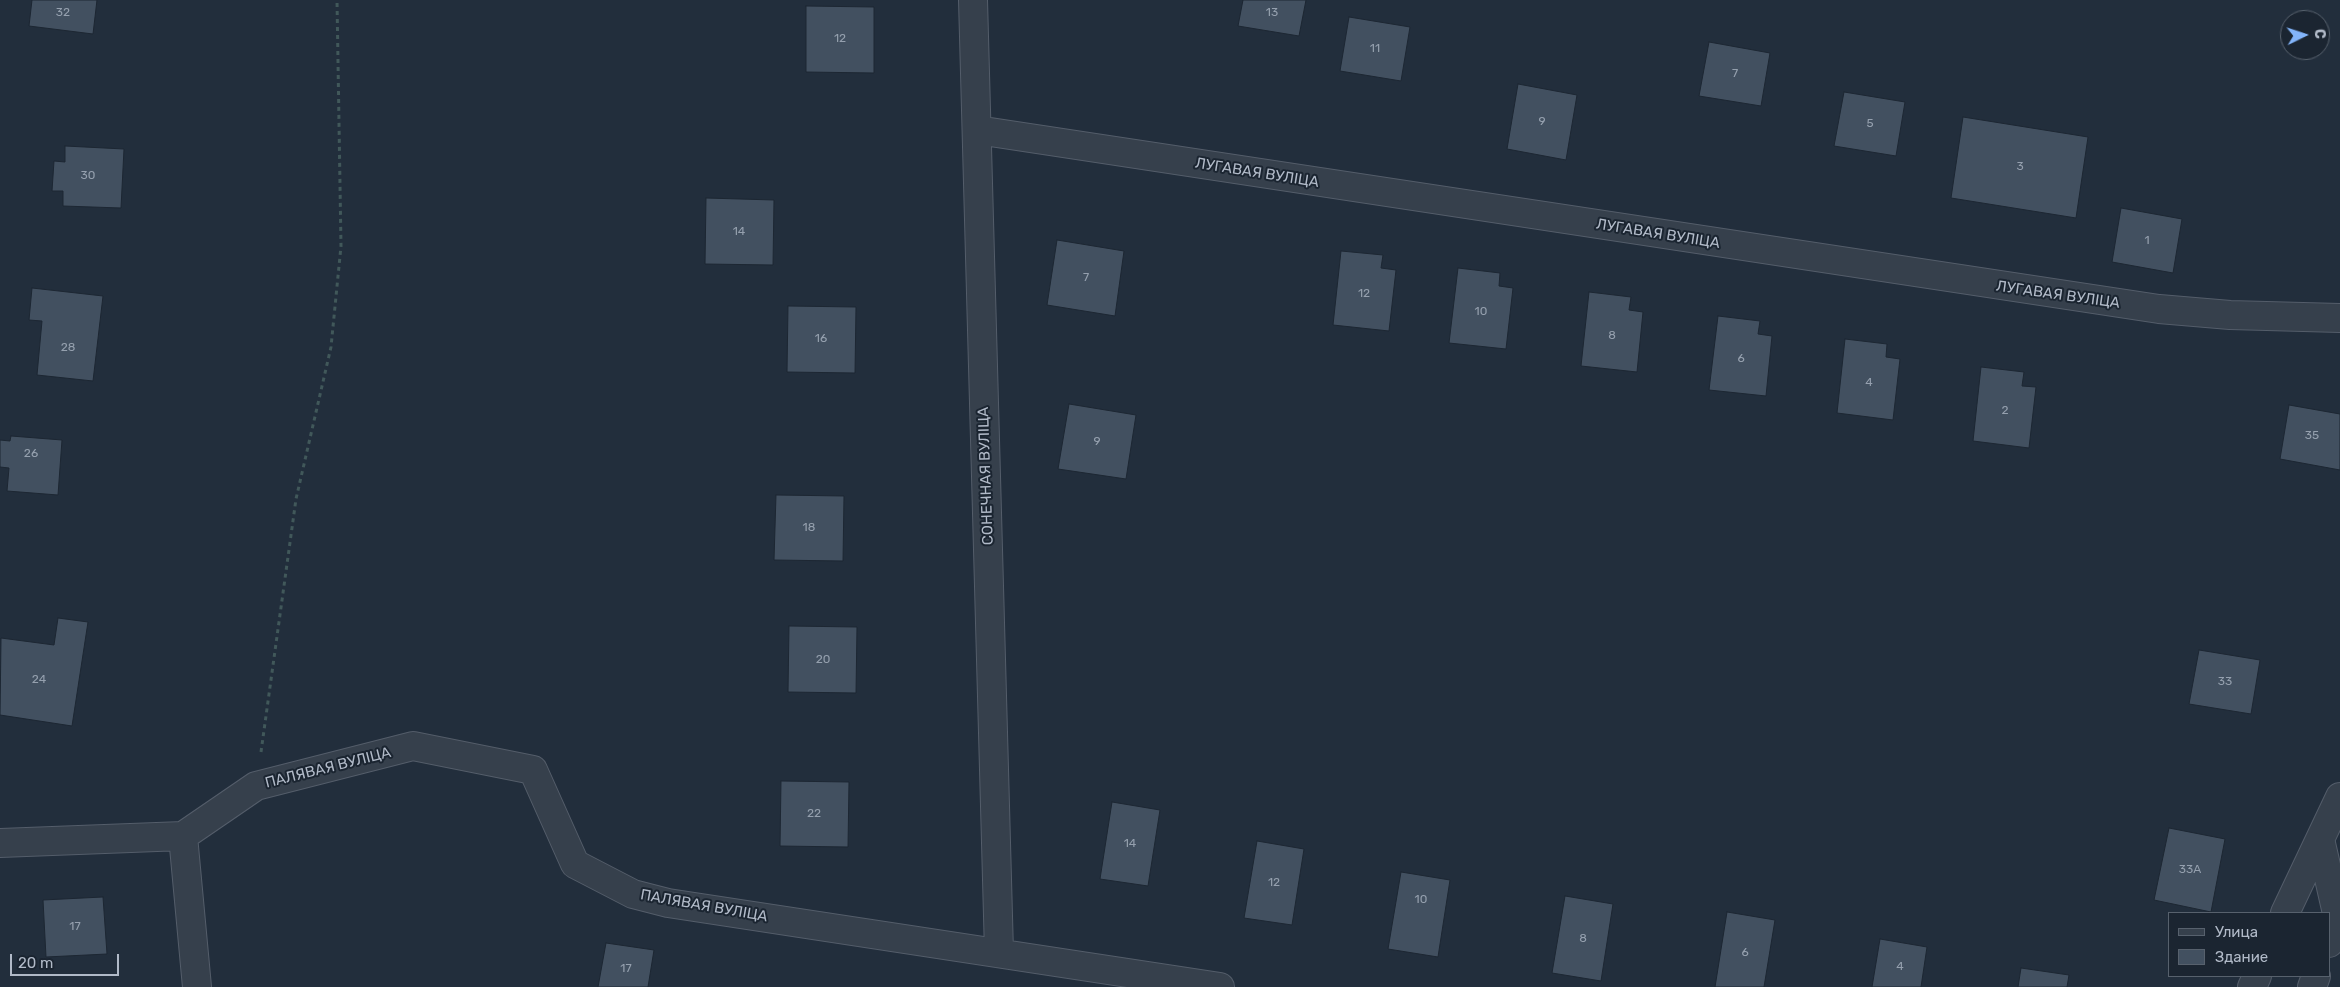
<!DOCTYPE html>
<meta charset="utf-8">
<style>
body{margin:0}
#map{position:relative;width:2340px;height:987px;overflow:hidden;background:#222e3c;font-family:Rubik,sans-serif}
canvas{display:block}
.legend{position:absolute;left:2168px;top:912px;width:162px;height:65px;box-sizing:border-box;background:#1b2531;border:1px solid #57616d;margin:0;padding:6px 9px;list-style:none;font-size:15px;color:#b1bac8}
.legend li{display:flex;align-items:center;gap:10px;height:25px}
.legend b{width:25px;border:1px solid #57616d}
.north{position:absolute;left:2280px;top:10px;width:50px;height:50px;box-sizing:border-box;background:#1b2531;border:1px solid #57616d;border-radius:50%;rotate:86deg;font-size:14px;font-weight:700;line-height:20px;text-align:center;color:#b1bac8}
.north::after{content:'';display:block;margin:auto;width:18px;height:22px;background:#83b5fb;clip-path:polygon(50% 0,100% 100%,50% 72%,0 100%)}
.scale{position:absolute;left:10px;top:954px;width:109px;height:22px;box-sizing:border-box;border:2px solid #b1bac8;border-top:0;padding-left:6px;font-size:15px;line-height:18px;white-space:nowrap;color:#b1bac8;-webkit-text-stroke:4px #1b2531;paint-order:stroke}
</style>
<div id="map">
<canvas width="2340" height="987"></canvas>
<ul class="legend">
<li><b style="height:6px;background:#36404c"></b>Улица</li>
<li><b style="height:14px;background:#425060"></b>Здание</li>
</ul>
<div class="north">С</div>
<div class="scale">20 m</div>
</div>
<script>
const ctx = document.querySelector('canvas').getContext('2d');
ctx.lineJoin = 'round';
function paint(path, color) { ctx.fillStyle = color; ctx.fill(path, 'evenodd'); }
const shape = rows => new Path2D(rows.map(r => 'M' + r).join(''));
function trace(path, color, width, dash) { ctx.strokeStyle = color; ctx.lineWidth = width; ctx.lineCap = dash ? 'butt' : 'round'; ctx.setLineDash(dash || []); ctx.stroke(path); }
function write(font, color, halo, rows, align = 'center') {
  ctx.font = font + ' Rubik,sans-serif'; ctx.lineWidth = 4; ctx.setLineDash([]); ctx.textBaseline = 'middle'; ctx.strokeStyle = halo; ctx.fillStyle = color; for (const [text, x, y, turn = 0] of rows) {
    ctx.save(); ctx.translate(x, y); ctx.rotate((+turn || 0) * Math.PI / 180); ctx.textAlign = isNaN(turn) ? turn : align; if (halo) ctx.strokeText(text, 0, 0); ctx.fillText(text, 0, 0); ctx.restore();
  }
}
const building = shape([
 [32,0,97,0,93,34,29,26,32,0],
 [1243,0,1306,0,1299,36,1238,26,1243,0],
 [806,6,874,7,874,73,806,72,806,6],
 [1349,17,1410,27,1401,81,1340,71,1349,17],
 [1709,42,1770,53,1761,106,1699,96,1709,42],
 [1518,84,1577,95,1566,160,1507,149,1518,84],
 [1844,92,1905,102,1896,156,1834,146,1844,92],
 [1963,117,2088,137,2076,218,1951,198,1963,117],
 [65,146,124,149,121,208,63,206,63,191,52,191,54,161,65,162,65,146],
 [706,198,774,200,773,265,705,264,706,198],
 [2121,208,2182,219,2173,273,2112,262,2121,208],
 [1057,240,1124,251,1115,316,1047,305,1057,240],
 [1341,251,1383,255,1381,268,1396,270,1389,331,1333,325,1341,251],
 [1458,268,1500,273,1499,286,1513,288,1506,349,1449,343,1458,268],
 [32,288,103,296,93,381,37,375,42,321,29,320,32,288],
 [1589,292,1631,297,1629,310,1643,312,1637,372,1581,366,1589,292],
 [788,306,856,307,855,373,787,372,788,306],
 [1718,316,1760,321,1758,334,1772,336,1766,396,1709,390,1718,316],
 [1845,339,1887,344,1886,357,1900,359,1893,420,1837,413,1845,339],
 [1981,367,2024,372,2022,386,2036,387,2029,448,1973,441,1981,367],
 [1069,404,1136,415,1126,479,1058,469,1069,404],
 [2289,405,2340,414,2340,470,2280,459,2289,405],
 [11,436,62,440,58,495,7,491,9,468,0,467,0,440,10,441,11,436],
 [776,495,844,496,843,561,774,560,776,495],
 [58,618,88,622,72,726,0,715,1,638,54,645,58,618],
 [789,626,857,627,856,693,788,692,789,626],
 [2199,650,2260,660,2251,714,2189,704,2199,650],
 [781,781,849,782,848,847,780,846,781,781],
 [1112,802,1160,810,1148,886,1100,879,1112,802],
 [2169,828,2225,839,2211,912,2154,900,2169,828],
 [1257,841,1304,849,1292,925,1244,918,1257,841],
 [1401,872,1450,880,1438,957,1388,949,1401,872],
 [1565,896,1613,904,1601,981,1552,973,1565,896],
 [103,897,107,954,46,957,43,900,103,897],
 [1727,912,1775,920,1764,987,1715,987,1727,912],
 [1880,939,1927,947,1921,987,1872,987,1880,939],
 [606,943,654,950,648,987,598,987,606,943],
 [2021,968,2069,975,2067,987,2018,987,2021,968]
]);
paint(building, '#425060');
trace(building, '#1d2733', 1);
const minor = shape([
 [973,0,999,952],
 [977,130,2159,309,2230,315,2340,318],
 [183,836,256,786,413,746,533,770,575,864,633,894,668,903,1220,987],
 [183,836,197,987],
 [2320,839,2338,918,2329,943],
 [0,843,183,836],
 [2285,913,2340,797],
 [2252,987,2257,976],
 [2312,987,2316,976]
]);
trace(minor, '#545d6a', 30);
trace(shape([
 [261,752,296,499,331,347,341,246,337,0]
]), '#41585a', 3, [4, 4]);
trace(minor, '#36404c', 28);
write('12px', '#95a0ae', null, [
 ["32",63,13],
 ["13",1272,13],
 ["12",840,39],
 ["11",1375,49],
 ["7",1735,74],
 ["9",1542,122],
 ["5",1870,124],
 ["3",2020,167],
 ["30",88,176],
 ["14",739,232],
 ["1",2147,241],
 ["7",1086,278],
 ["12",1364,294],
 ["10",1481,312],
 ["8",1612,336],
 ["16",821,339],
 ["28",68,348],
 ["6",1741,359],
 ["4",1869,383],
 ["2",2005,411],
 ["35",2312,436],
 ["9",1097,442],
 ["26",31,454],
 ["18",809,528],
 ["20",823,660],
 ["24",39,680],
 ["33",2225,682],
 ["22",814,814],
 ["14",1130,844],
 ["33А",2190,870],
 ["12",1274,883],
 ["10",1421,900],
 ["17",75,927],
 ["8",1583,939],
 ["6",1745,953],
 ["4",1900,967],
 ["17",626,969]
]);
write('15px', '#b1bac8', '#1b2531', [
 ["ЛУГАВАЯ ВУЛІЦА",1257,173,9],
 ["ЛУГАВАЯ ВУЛІЦА",1658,234,9],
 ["ЛУГАВАЯ ВУЛІЦА",2058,295,8],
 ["СОНЕЧНАЯ ВУЛІЦА",986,476,-92],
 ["ПАЛЯВАЯ ВУЛІЦА",328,768,-14],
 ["ПАЛЯВАЯ ВУЛІЦА",704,906,10]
]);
</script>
